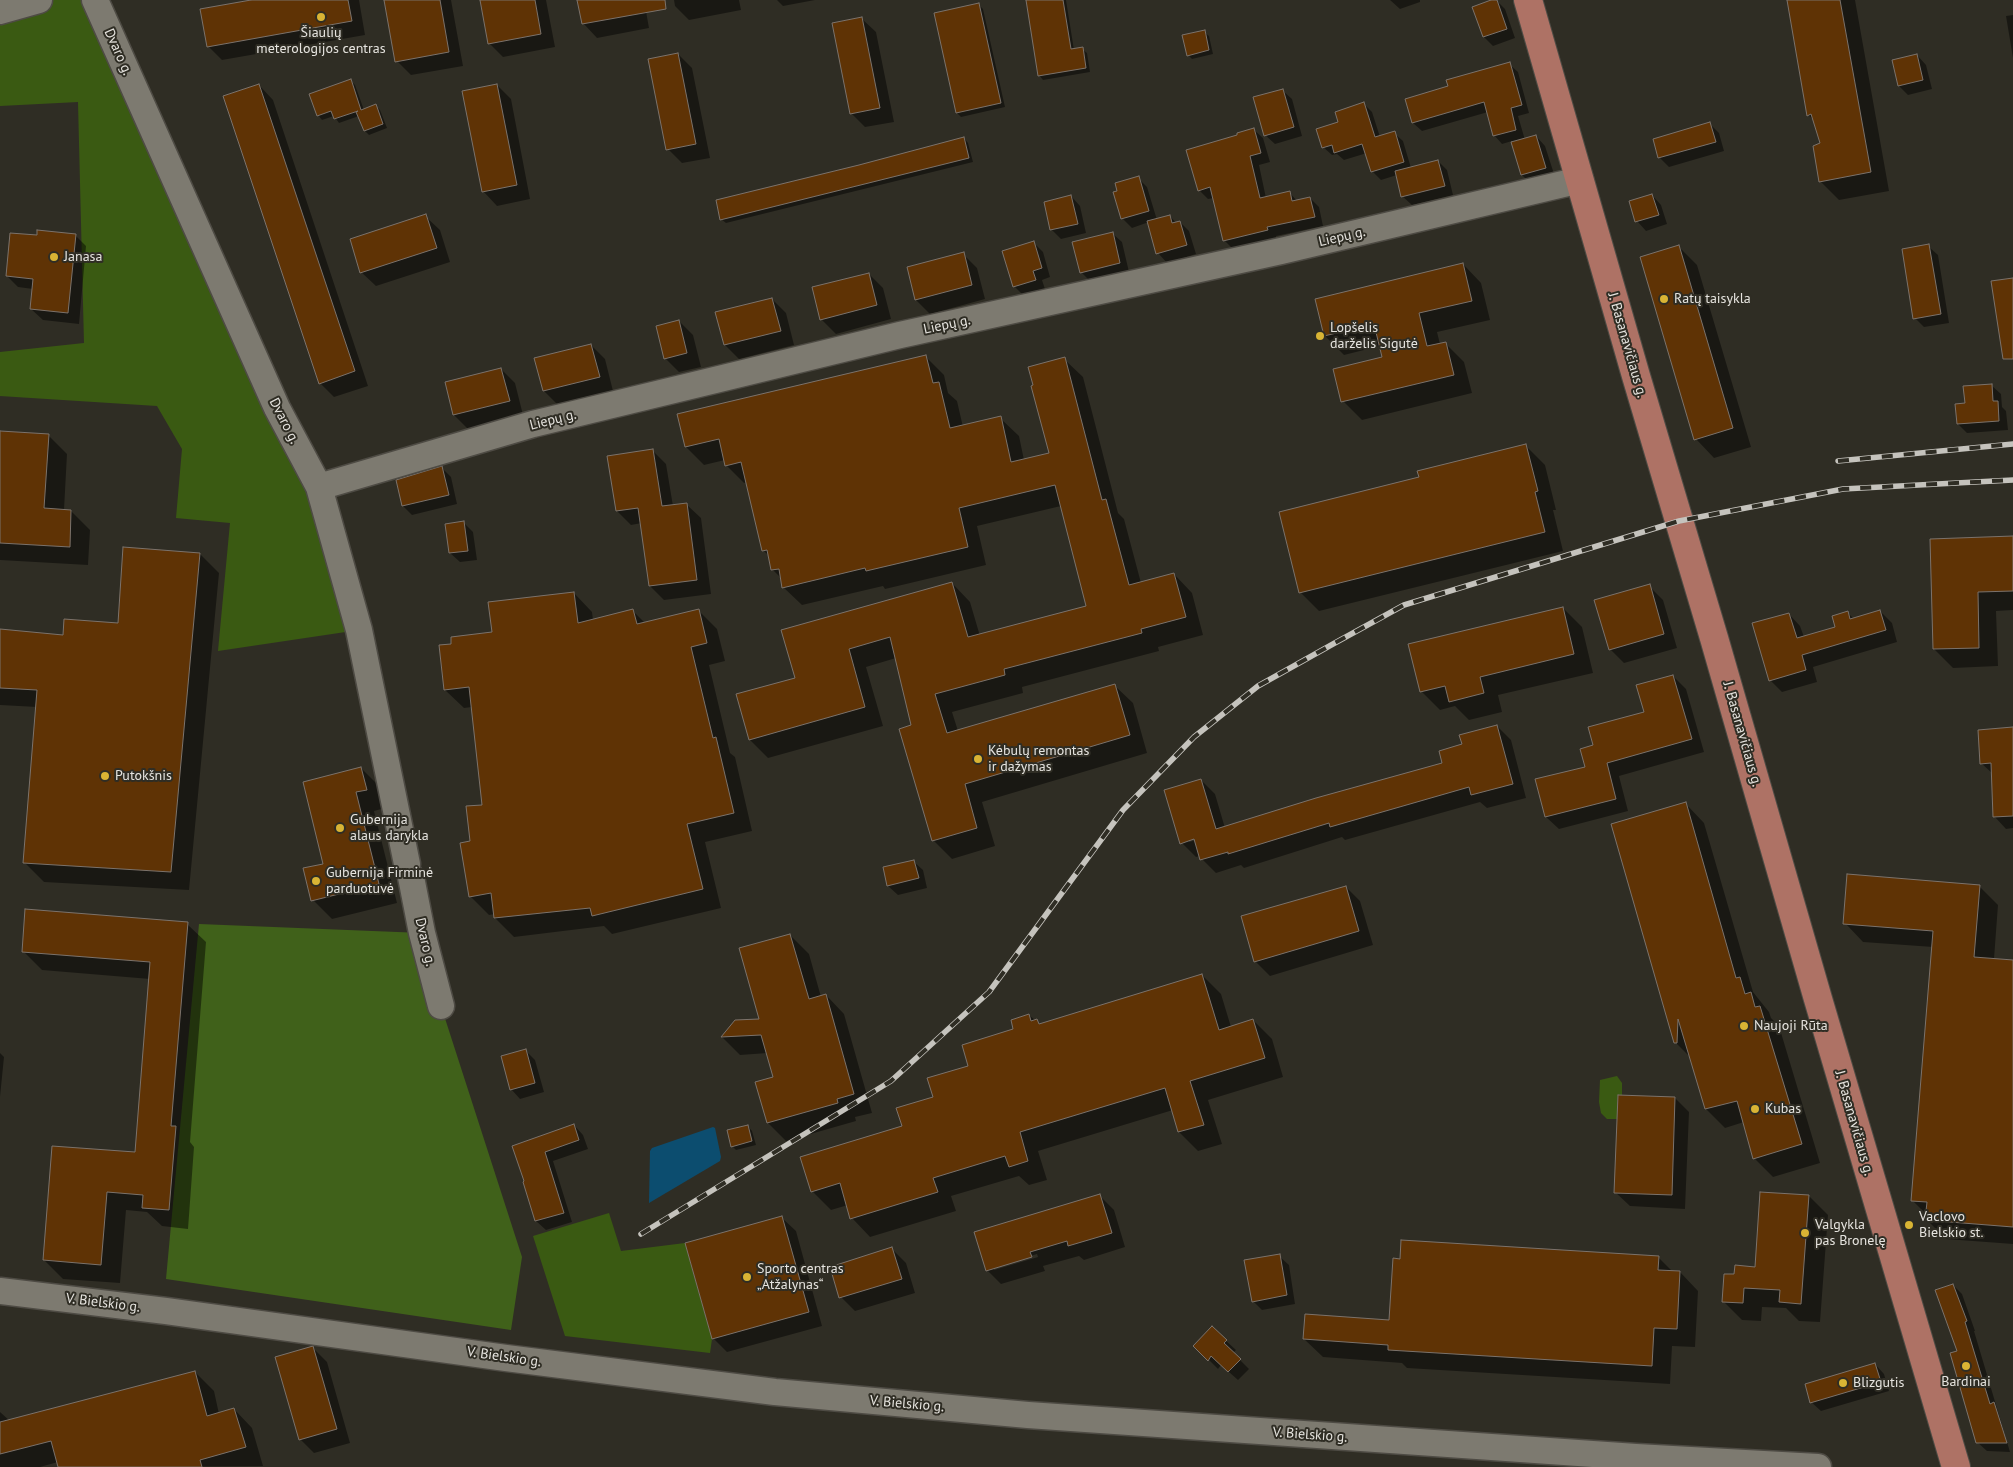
<!DOCTYPE html>
<meta charset="utf-8">
<style>
body{margin:0}
canvas{display:block;background:#2f2d24}
</style>
<canvas width="2013" height="1467"></canvas>
<script>
const ctx = document.querySelector('canvas').getContext('2d');
ctx.lineJoin = 'round';
function paint(path, color) { ctx.fillStyle = color; ctx.fill(path, 'evenodd'); }
const shape = rows => new Path2D(rows.map(r => 'M' + r).join(''));
function trace(path, color, width, dash) { ctx.strokeStyle = color; ctx.lineWidth = width; ctx.lineCap = dash ? 'butt' : 'round'; ctx.setLineDash(dash || []); ctx.stroke(path); }
function write(font, color, halo, rows, align = 'center') {
  ctx.font = font + ' "PT Sans",sans-serif'; ctx.lineWidth = 4; ctx.setLineDash([]); ctx.textBaseline = 'middle'; ctx.strokeStyle = halo; ctx.fillStyle = color; for (const [text, x, y, turn = 0] of rows) {
    ctx.save(); ctx.translate(x, y); ctx.rotate((+turn || 0) * Math.PI / 180); ctx.textAlign = isNaN(turn) ? turn : align; if (halo) ctx.strokeText(text, 0, 0); ctx.fillText(text, 0, 0); ctx.restore();
  }
}
paint(shape([
 [0,0,95,0,277,408,359,630,218,651,230,523,176,518,182,449,157,406,0,396,0,352,84,343,78,102,0,106],
 [1617,1076,1622,1083,1622,1095,1618,1095,1617,1119,1607,1119,1601,1113,1599,1102,1600,1080],
 [609,1213,621,1251,685,1243,712,1339,710,1353,565,1336,533,1236]
]), '#3a5a12');
paint(shape([
 [199,924,422,933,441,1006,522,1257,511,1330,166,1279]
]), '#40611a');
paint(shape([
 [713,1127,715,1128,721,1157,720,1161,649,1203,650,1151,652,1148]
]), '#0c4d6f');
paint(shape([
 [259,0,359,0,365,35,222,60,208,46],
 [386,0,451,0,463,66,411,75,397,61],
 [481,0,546,0,555,47,503,57,489,43],
 [579,0,644,0,649,28,597,38,583,23],
 [674,0,739,0,741,10,689,20,675,6],
 [777,0,815,0,783,6],
 [1027,0,1066,0,1074,50,1082,49,1087,53,1090,72,1043,80,1039,75],
 [1390,0,1420,0,1420,2,1400,9],
 [1496,0,1505,9,1515,38,1493,46,1484,37,1474,7],
 [1788,0,1855,0,1889,191,1839,200,1820,181,1821,144,1815,121,1808,115],
 [979,5,983,9,1005,107,961,117,957,113],
 [2013,15,2013,58,2006,16],
 [861,18,876,32,894,122,865,127,851,113],
 [1204,32,1209,36,1213,54,1192,59,1188,55],
 [678,54,692,68,710,158,682,163,668,149],
 [1917,55,1926,65,1932,89,1908,95,1899,86],
 [1509,64,1518,72,1529,113,1518,116,1525,140,1536,136,1545,146,1555,177,1531,184,1522,175,1512,141,1502,144,1494,135,1488,112,1422,131,1413,123,1406,100,1450,87],
 [351,81,355,85,364,110,376,106,380,110,387,128,369,135,365,131,359,116,339,123,334,116,322,120,318,115],
 [259,85,273,100,368,386,334,397,320,383],
 [497,85,511,99,530,199,497,206,483,191],
 [1282,90,1292,99,1302,136,1275,144,1265,135],
 [1364,104,1372,112,1380,137,1394,133,1403,141,1411,168,1438,161,1447,170,1453,195,1412,205,1402,196,1397,175,1381,180,1372,171,1367,153,1344,160,1337,154,1332,155,1323,147,1340,123],
 [1710,124,1719,133,1724,151,1669,167,1660,158,1654,140],
 [1253,129,1263,138,1270,162,1259,165,1266,198,1289,192,1297,201,1310,198,1319,207,1323,226,1276,236,1276,239,1233,249,1224,240,1214,198,1208,199,1199,190,1239,136],
 [964,138,968,143,973,162,726,223,721,219],
 [1138,178,1147,187,1157,220,1170,216,1176,223,1180,222,1189,231,1196,254,1167,263,1158,253,1149,222,1132,228,1122,218],
 [1652,195,1661,205,1667,224,1646,231,1637,221],
 [1071,196,1080,206,1086,233,1061,239,1051,229],
 [425,216,440,230,450,262,376,286,361,272],
 [1112,233,1122,242,1129,272,1090,281,1081,272],
 [75,235,86,246,79,324,43,320,31,309,33,289,18,287,7,276,38,236],
 [1034,243,1043,252,1050,277,1042,280,1045,289,1024,296,1014,286],
 [1678,246,1697,265,1751,447,1714,458,1696,439],
 [1928,246,1938,255,1949,323,1924,327,1915,318],
 [963,254,977,268,985,299,930,314,916,300],
 [1463,264,1481,283,1490,320,1437,332,1440,344,1445,343,1464,362,1472,393,1362,420,1343,401,1383,358,1380,346,1344,355,1325,336],
 [869,274,883,288,891,319,836,334,822,320,814,288],
 [772,299,786,313,794,345,739,359,725,345],
 [679,321,693,335,701,367,679,372,665,358],
 [591,345,605,359,613,391,558,405,544,391],
 [926,357,944,375,948,393,957,401,963,427,1000,418,1019,436,1024,460,1050,454,1064,359,1083,377,1118,513,1124,519,1141,583,1174,574,1192,593,1203,635,1158,647,1159,651,1022,687,1023,693,952,712,958,731,1114,685,1133,703,1147,753,982,802,995,846,952,859,933,840,913,726,896,658,866,667,883,726,768,758,750,740,738,695,796,679,952,583,970,602,980,636,1088,607,1061,506,977,526,986,565,885,589,883,586,802,605,783,587,782,579,772,569,769,556,764,551,748,482,744,483,726,465,725,460,704,465,686,447],
 [501,369,515,383,523,415,468,429,454,415,446,383],
 [1991,385,2001,394,2002,407,2006,411,2008,430,1967,433,1958,424,1966,405],
 [0,433,48,435,67,454,64,510,71,511,90,530,88,565,0,560],
 [1526,446,1545,465,1556,510,1553,510,1563,551,1319,611,1300,592,1420,478],
 [652,450,666,464,673,506,686,504,701,518,711,594,664,600,650,586,642,523,631,525,617,511],
 [442,468,451,477,457,504,412,515,403,506],
 [464,523,473,532,477,560,460,562,450,553],
 [2013,537,2013,610,1996,611,1998,666,1953,668,1934,649],
 [124,549,200,554,219,573,189,890,44,882,25,863,37,707,0,705,0,630,64,636,119,624],
 [1649,586,1663,600,1677,648,1624,663,1610,649],
 [574,593,592,612,593,620,633,611,645,623,698,610,717,629,725,661,709,665,730,753,735,757,752,831,705,842,721,908,612,934,604,926,514,937,495,918,495,914,489,915,470,896,471,842,483,806,472,707,464,708,445,690,453,645,493,633],
 [1563,608,1582,627,1593,673,1498,695,1502,712,1469,720,1455,706,1440,710,1421,691],
 [1880,611,1892,623,1897,642,1813,667,1817,682,1782,692,1770,680,1789,614,1800,626,1804,637,1836,628,1847,612,1854,619],
 [1673,676,1686,689,1704,752,1619,776,1628,811,1559,829,1546,817,1587,768,1594,746,1645,713],
 [1497,726,1511,740,1526,798,1487,808,1480,802,1345,840,1342,837,1244,868,1241,865,1216,873,1202,859,1200,856,1196,857,1182,843,1201,780,1215,794,1225,828,1444,764,1463,745],
 [1200,836,1201,839,1189,842,1189,840],
 [2013,729,2013,828,2006,829,1994,816,1993,774,1981,763],
 [361,768,380,787,385,808,374,811,397,903,332,919,313,900],
 [1686,804,1704,823,1753,992,1769,1012,1771,1018,1779,1026,1820,1163,1773,1177,1754,1158,1744,1122,1725,1128,1706,1109,1691,1058,1675,1042],
 [913,861,923,870,927,888,898,895,888,886],
 [1979,886,1998,905,1994,959,2013,961,2013,1244,1946,1239,1927,1220,1927,1215,1912,1200,1933,947,1863,942,1845,923],
 [1346,887,1360,901,1373,945,1270,976,1255,961],
 [187,924,206,942,190,1142,194,1147,188,1229,162,1226,147,1212,126,1210,120,1283,63,1279,44,1260,136,1154,150,979,42,970,23,951],
 [790,935,809,954,821,997,826,995,844,1014,872,1113,855,1117,856,1121,786,1141,768,1123,775,1078,768,1053,740,1055,722,1037,760,1020],
 [1202,975,1221,994,1231,1027,1253,1020,1272,1039,1283,1077,1208,1100,1222,1144,1198,1151,1179,1132,1173,1110,1038,1151,1047,1180,1029,1185,1019,1176,951,1196,956,1211,870,1237,852,1218,848,1205,831,1210,812,1191,903,1127,970,1067,1015,1029,1029,1015,1041,1025],
 [526,1051,535,1060,544,1092,520,1099,511,1089],
 [0,1053,4,1057,0,1097],
 [1675,1098,1689,1112,1685,1209,1630,1206,1615,1192],
 [574,1125,583,1135,588,1149,553,1161,572,1222,546,1230,536,1221,514,1147],
 [748,1126,752,1131,756,1145,736,1150,732,1146],
 [1100,1196,1114,1210,1125,1247,1084,1260,1079,1256,1043,1266,1045,1271,1001,1284,987,1270],
 [1037,1254,1038,1257,994,1270,994,1267],
 [1809,1196,1828,1215,1820,1322,1799,1321,1786,1308,1762,1307,1761,1321,1742,1320,1723,1301,1735,1276,1756,1268],
 [781,1217,796,1231,822,1326,727,1352,713,1338],
 [892,1249,906,1263,915,1293,855,1311,841,1297],
 [1279,1256,1289,1265,1295,1304,1262,1310,1253,1301],
 [1658,1257,1673,1272,1680,1272,1698,1291,1695,1347,1672,1346,1670,1384,1407,1368,1402,1363,1323,1357,1304,1339,1391,1322],
 [1953,1285,1962,1294,1975,1331,1974,1331,2010,1452,1987,1451,1977,1442,1958,1352],
 [1212,1328,1236,1350,1233,1353,1249,1369,1238,1380,1221,1365,1218,1369,1195,1346],
 [313,1348,327,1362,350,1443,314,1453,300,1439],
 [1875,1364,1884,1374,1889,1391,1821,1411,1811,1402],
 [195,1372,214,1391,219,1414,234,1409,252,1428,263,1466,59,1467,58,1462,40,1467,0,1467,0,1412,10,1421]
]), '#0007');
const building = shape([
 [251,0,348,0,352,21,207,47,200,9,251,0],
 [384,0,440,0,449,52,395,62,384,0],
 [480,0,535,0,541,34,488,44,480,0],
 [577,0,665,0,666,9,582,24,577,0],
 [1026,0,1063,0,1071,49,1083,47,1086,68,1038,76,1026,0],
 [1491,0,1497,0,1507,29,1483,37,1472,7,1491,0],
 [1787,0,1840,0,1871,172,1819,182,1813,146,1820,143,1811,114,1807,116,1787,0],
 [979,3,1001,103,956,113,934,13,979,3],
 [862,17,880,108,850,114,832,23,862,17],
 [1205,30,1209,50,1187,56,1182,35,1205,30],
 [678,53,696,144,666,150,648,59,678,53],
 [1917,54,1923,80,1898,86,1892,60,1917,54],
 [1510,62,1522,105,1511,108,1516,130,1493,136,1484,102,1412,123,1405,99,1448,86,1446,80,1510,62],
 [351,79,361,110,376,104,383,124,364,131,356,112,358,111,334,119,331,111,317,116,309,94,351,79],
 [259,84,355,371,319,384,223,96,259,84],
 [497,84,517,185,482,192,462,91,497,84],
 [1283,89,1294,127,1264,136,1253,97,1283,89],
 [1364,102,1375,137,1395,131,1404,162,1371,172,1362,144,1334,153,1332,145,1322,148,1316,129,1338,122,1335,112,1364,102],
 [1710,122,1716,142,1658,158,1653,139,1710,122],
 [1254,128,1261,153,1250,156,1260,198,1290,191,1292,201,1310,197,1315,217,1267,227,1268,230,1223,241,1210,187,1198,191,1186,150,1237,135,1237,133,1254,128],
 [1536,135,1546,168,1521,175,1511,142,1536,135],
 [964,137,969,158,720,220,716,200,859,165,964,137],
 [1438,160,1445,186,1401,197,1395,171,1438,160],
 [1139,176,1149,211,1121,219,1113,192,1117,191,1115,183,1139,176],
 [1652,194,1659,215,1635,222,1629,201,1652,194],
 [1071,195,1078,224,1050,230,1044,202,1071,195],
 [426,214,437,248,360,273,350,239,426,214],
 [1170,215,1172,223,1180,221,1187,245,1156,254,1147,221,1170,215],
 [37,230,76,234,68,313,30,309,33,279,6,276,10,233,37,235,37,230],
 [1113,232,1120,263,1080,273,1072,242,1113,232],
 [1034,241,1042,268,1033,271,1036,280,1013,287,1002,251,1034,241],
 [1929,244,1941,314,1913,319,1902,249,1929,244],
 [1679,245,1733,428,1694,440,1640,257,1679,245],
 [964,252,972,285,915,300,907,267,964,252],
 [1463,263,1472,301,1419,313,1427,346,1446,342,1454,375,1341,402,1333,369,1382,357,1374,324,1324,336,1315,299,1463,263],
 [869,273,877,305,820,320,812,287,869,273],
 [2013,278,2013,359,2003,359,1991,281,2013,278],
 [772,298,781,331,724,345,715,312,772,298],
 [679,320,687,353,664,359,656,326,679,320],
 [591,344,600,377,543,391,534,358,591,344],
 [926,355,933,383,939,382,950,428,1001,416,1011,462,1049,453,1031,386,1033,385,1028,367,1065,357,1102,500,1106,499,1129,585,1174,573,1186,617,1141,629,1142,633,1004,669,1005,675,935,694,947,733,1115,684,1130,735,965,784,977,828,932,841,899,729,911,725,890,637,849,649,865,707,749,740,736,694,795,678,781,630,952,582,968,637,1086,606,1055,485,959,508,968,547,866,571,865,568,782,588,779,569,771,570,767,550,762,551,741,462,725,466,719,439,685,447,677,414,926,355],
 [501,368,510,401,453,415,445,382,501,368],
 [1992,384,1993,401,1998,401,1999,421,1957,424,1955,404,1965,403,1963,386,1992,384],
 [0,431,49,434,44,508,71,510,70,547,0,543,0,431],
 [1526,444,1538,491,1535,492,1545,532,1299,593,1279,512,1419,477,1417,471,1526,444],
 [653,449,662,506,687,503,697,580,649,586,638,508,616,511,607,456,653,449],
 [442,466,449,495,402,506,396,480,442,466],
 [464,521,468,551,449,553,445,524,464,521],
 [2013,536,2013,591,1978,592,1979,648,1933,649,1930,539,2013,536],
 [123,547,200,553,171,872,23,863,37,690,0,688,0,629,63,635,64,619,118,623,123,547],
 [1650,584,1664,634,1609,650,1594,600,1650,584],
 [574,592,578,623,633,609,637,624,699,609,707,643,691,647,713,738,716,737,734,813,687,824,703,889,592,916,590,908,494,918,491,893,469,897,460,843,470,841,466,806,482,805,469,687,444,690,439,645,451,644,451,637,492,632,488,602,574,592],
 [1563,607,1574,654,1480,677,1484,693,1449,702,1445,686,1420,692,1408,644,1563,607],
 [1880,610,1886,630,1802,655,1806,670,1769,681,1752,623,1789,613,1797,638,1835,627,1832,616,1848,611,1850,619,1880,610],
 [1673,675,1692,739,1607,763,1616,799,1545,817,1535,779,1585,767,1580,749,1593,745,1588,727,1644,712,1636,685,1673,675],
 [1497,725,1513,784,1471,795,1469,787,1330,827,1329,823,1228,854,1228,852,1200,860,1194,839,1180,844,1164,790,1201,779,1216,829,1316,798,1442,763,1439,751,1462,744,1459,735,1497,725],
 [2013,727,2013,816,1993,817,1991,763,1980,764,1978,730,2013,727],
 [361,767,367,790,356,792,379,884,311,901,303,868,323,864,303,782,361,767],
 [1686,802,1736,978,1740,977,1745,994,1751,992,1755,1007,1760,1006,1802,1144,1753,1159,1737,1101,1705,1109,1678,1019,1677,1043,1674,1043,1611,824,1686,802],
 [914,860,919,878,887,886,883,867,914,860],
 [1847,874,1980,885,1974,957,2013,960,2013,1227,1925,1220,1927,1202,1911,1201,1933,931,1843,924,1847,874],
 [1346,886,1359,931,1254,962,1241,916,1346,886],
 [25,909,188,922,171,1126,176,1126,169,1210,142,1208,143,1195,107,1192,101,1265,43,1260,52,1146,135,1152,150,962,22,952,25,909],
 [790,934,809,999,826,994,854,1094,837,1099,838,1103,767,1123,755,1082,773,1077,761,1035,721,1037,735,1020,759,1019,739,948,790,934],
 [1202,974,1219,1030,1253,1019,1265,1058,1190,1081,1204,1125,1178,1132,1165,1088,1020,1132,1028,1161,1009,1167,1005,1156,933,1178,938,1192,850,1219,840,1183,811,1192,800,1157,902,1126,896,1108,933,1097,927,1078,968,1066,962,1045,1013,1029,1011,1020,1029,1014,1031,1021,1037,1019,1039,1024,1202,974],
 [526,1049,535,1083,510,1090,501,1056,526,1049],
 [1618,1095,1675,1097,1672,1195,1614,1193,1618,1095],
 [574,1124,579,1140,545,1152,564,1213,535,1221,523,1182,524,1181,512,1146,574,1124],
 [748,1125,752,1141,731,1147,727,1130,748,1125],
 [1760,1192,1809,1195,1801,1304,1779,1302,1780,1290,1744,1288,1743,1303,1722,1302,1724,1274,1734,1274,1735,1265,1755,1267,1760,1192],
 [1100,1194,1112,1233,1068,1246,1067,1241,1030,1252,1032,1257,986,1271,974,1232,1100,1194],
 [782,1216,809,1312,712,1339,685,1243,782,1216],
 [1401,1240,1659,1256,1658,1270,1680,1271,1677,1329,1654,1328,1652,1366,1388,1350,1388,1345,1303,1339,1305,1314,1389,1320,1393,1258,1400,1259,1401,1240],
 [892,1247,902,1279,839,1298,830,1267,892,1247],
 [1280,1254,1287,1295,1252,1302,1244,1260,1280,1254],
 [1953,1284,1967,1321,1965,1322,1990,1404,1994,1402,2007,1443,1976,1443,1950,1353,1957,1351,1935,1290,1953,1284],
 [1212,1326,1227,1340,1224,1343,1241,1359,1228,1372,1211,1356,1208,1361,1193,1346,1212,1326],
 [313,1346,337,1429,299,1440,275,1357,313,1346],
 [1875,1363,1881,1382,1810,1403,1805,1384,1875,1363],
 [195,1371,207,1416,234,1408,246,1447,200,1460,202,1467,58,1467,51,1441,0,1454,0,1422,195,1371]
]);
paint(building, '#5f3305');
trace(building, '#7b726b', 1);
const minor = shape([
 [95,0,277,408,319,487,359,630,407,864],
 [0,11,39,0],
 [319,487,533,424,715,380,900,335,1281,251,1580,180],
 [411,877,422,933,441,1006],
 [0,1291,166,1311,506,1358,775,1392,1028,1415,1636,1457,1818,1467]
]);
const major = shape([
 [1528,0,1636,376,1714,638,1818,999,1956,1467]
]);
trace(minor, '#4e4b44', 29);
trace(major, '#4e4b44', 30);
trace(minor, '#7d7a70', 26);
trace(major, '#ae7265', 28);
const rail = shape([
 [1838,461,2013,444],
 [641,1234,891,1081,989,992,1123,810,1194,737,1258,686,1333,644,1404,605,1679,521,1843,489,2013,480]
]);
trace(rail, '#c5c3bd', 5.5);
trace(rail, '#2f2d24', 4, [11]);
for (const [x, y, r, color] of [
 [321,17,5,"#d9b434"],
 [54,257,5,"#d9b434"],
 [1664,299,5,"#d9b434"],
 [1320,336,5,"#d9b434"],
 [978,759,5,"#d9b434"],
 [105,776,5,"#d9b434"],
 [340,828,5,"#d9b434"],
 [316,881,5,"#d9b434"],
 [1744,1026,5,"#d9b434"],
 [1755,1109,5,"#d9b434"],
 [1909,1225,5,"#d9b434"],
 [1805,1233,5,"#d9b434"],
 [747,1277,5,"#d9b434"],
 [1966,1366,5,"#d9b434"],
 [1843,1383,5,"#d9b434"]
]) { const dot = new Path2D(); dot.arc(x, y, r, 0, 2 * Math.PI); ctx.fillStyle = color; ctx.fill(dot); trace(dot, '#2f2d24', 2); }
write('14px', '#e6e4df', '#2f2d24', [
 ["Šiaulių",321,33,"center"],
 ["meterologijos centras",321,49,"center"],
 ["Janasa",64,257],
 ["Ratų taisykla",1674,299],
 ["Lopšelis",1330,328],
 ["darželis Sigutė",1330,344],
 ["Kėbulų remontas",988,751],
 ["ir dažymas",988,767],
 ["Putokšnis",115,776],
 ["Gubernija",350,820],
 ["alaus darykla",350,836],
 ["Gubernija Firminė",326,873],
 ["parduotuvė",326,889],
 ["Naujoji Rūta",1754,1026],
 ["Kubas",1765,1109],
 ["Vaclovo",1919,1217],
 ["Bielskio st.",1919,1233],
 ["Valgykla",1815,1225],
 ["pas Bronelę",1815,1241],
 ["Sporto centras",757,1269],
 ["„Atžalynas“",757,1285],
 ["Bardinai",1966,1382,"center"],
 ["Blizgutis",1853,1383]
], 'left');
write('14px', '#e6e4df', '#2f2d24', [
 ["Dvaro g.",118,52,66],
 ["Liepų g.",1342,237,-13],
 ["Liepų g.",947,325,-12],
 ["J. Basanavičiaus g.",1627,345,74],
 ["Liepų g.",553,420,-14],
 ["Dvaro g.",284,421,63],
 ["J. Basanavičiaus g.",1742,734,74],
 ["Dvaro g.",425,942,77],
 ["J. Basanavičiaus g.",1854,1123,74],
 ["V. Bielskio g.",103,1303,7],
 ["V. Bielskio g.",504,1357,8],
 ["V. Bielskio g.",907,1404,5],
 ["V. Bielskio g.",1310,1435,4]
]);
</script>
